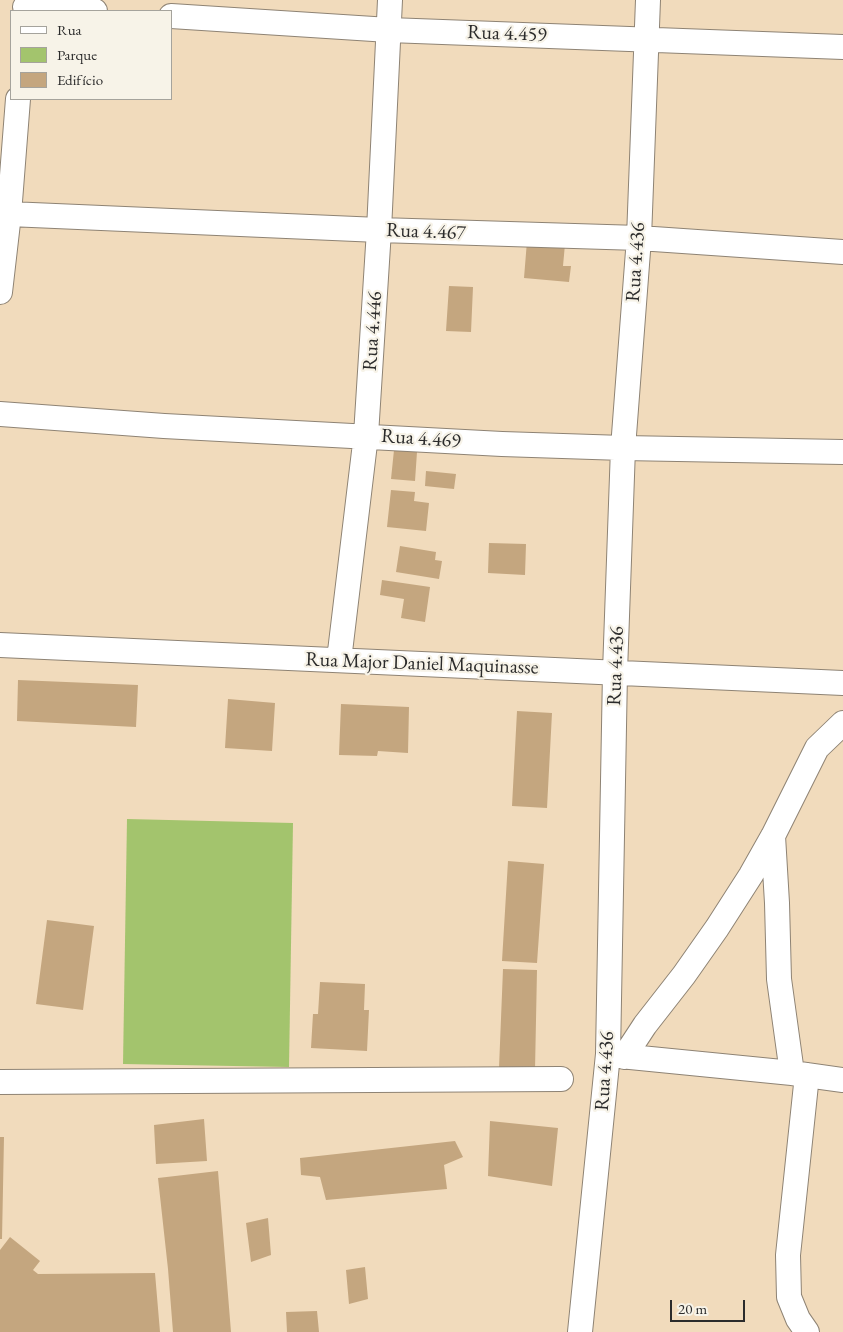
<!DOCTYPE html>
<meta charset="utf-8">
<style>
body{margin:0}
#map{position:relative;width:843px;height:1332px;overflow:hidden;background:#f1dbbc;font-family:"EB Garamond",serif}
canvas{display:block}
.legend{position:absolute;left:10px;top:10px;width:162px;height:90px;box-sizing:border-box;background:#f7f3e8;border:1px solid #a5a39c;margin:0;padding:6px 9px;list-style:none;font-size:15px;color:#2b2b2b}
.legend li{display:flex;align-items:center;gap:10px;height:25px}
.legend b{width:25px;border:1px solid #a5a39c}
.scale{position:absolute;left:670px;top:1300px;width:75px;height:22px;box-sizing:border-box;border:2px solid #2b2b2b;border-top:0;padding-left:6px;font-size:15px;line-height:18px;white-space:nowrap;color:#2b2b2b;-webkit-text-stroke:4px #f7f3e8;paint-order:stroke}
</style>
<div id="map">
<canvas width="843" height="1332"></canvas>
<ul class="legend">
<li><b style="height:6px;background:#fff"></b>Rua</li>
<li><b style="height:14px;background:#a3c46d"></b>Parque</li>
<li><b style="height:14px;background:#c4a67f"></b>Edifício</li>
</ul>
<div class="scale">20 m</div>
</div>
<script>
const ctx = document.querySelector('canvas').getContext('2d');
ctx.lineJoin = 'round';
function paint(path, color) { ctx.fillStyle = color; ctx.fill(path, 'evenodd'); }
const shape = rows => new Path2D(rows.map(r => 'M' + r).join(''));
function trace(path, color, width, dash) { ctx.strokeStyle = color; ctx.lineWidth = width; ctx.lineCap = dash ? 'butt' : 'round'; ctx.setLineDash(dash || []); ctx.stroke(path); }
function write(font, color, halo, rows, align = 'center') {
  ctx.font = font + ' "EB Garamond",serif'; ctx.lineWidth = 4.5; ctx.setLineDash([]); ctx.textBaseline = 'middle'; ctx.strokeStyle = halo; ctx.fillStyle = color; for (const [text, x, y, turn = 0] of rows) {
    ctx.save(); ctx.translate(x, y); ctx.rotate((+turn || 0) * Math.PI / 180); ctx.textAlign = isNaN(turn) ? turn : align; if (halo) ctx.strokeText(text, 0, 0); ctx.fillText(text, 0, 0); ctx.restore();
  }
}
paint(shape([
 [127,819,293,823,289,1067,123,1064]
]), '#a3c46d');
paint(shape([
 [527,241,565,244,563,266,571,266,569,282,524,278],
 [449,286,473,287,471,332,446,331],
 [394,450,417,452,415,481,391,479],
 [426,471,456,474,454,489,425,486],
 [391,490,415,492,414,501,429,503,426,531,387,527],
 [489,543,526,544,525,575,488,573],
 [400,546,436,552,435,560,442,561,439,579,396,572],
 [382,580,430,587,425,622,401,618,404,599,380,595],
 [18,680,138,685,136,727,17,721],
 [228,699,275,703,272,751,225,748],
 [341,704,409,707,408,753,378,751,377,756,339,755],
 [517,711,552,713,547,808,512,806],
 [508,861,544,864,537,963,502,961],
 [47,920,94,926,83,1010,36,1004],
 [503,969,537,970,535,1070,499,1068],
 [320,982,365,984,364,1010,369,1010,367,1051,311,1048,313,1014,318,1014],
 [204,1119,207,1161,156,1164,154,1125],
 [490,1121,558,1128,552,1186,488,1176],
 [0,1137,4,1137,2,1239,0,1239],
 [455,1141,463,1157,444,1165,447,1189,326,1200,320,1177,301,1175,300,1158],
 [218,1171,231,1332,173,1332,168,1269,158,1178],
 [268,1218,271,1255,251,1262,246,1223],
 [10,1237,40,1261,33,1270,38,1274,155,1273,160,1332,0,1332,0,1250],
 [365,1267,368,1299,349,1304,346,1270],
 [317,1311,319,1332,287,1332,286,1312]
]), '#c4a67f');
const minor = shape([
 [25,7,95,11],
 [171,16,389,30,843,47],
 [9,214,379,230,639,238,843,252],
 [0,292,9,214,18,99],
 [0,414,164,426,502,444,623,448,843,452],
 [0,645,843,683],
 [339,660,366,435,379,230,390,0],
 [773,836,777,903,779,979,792,1073],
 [610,1055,792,1073,843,1080],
 [624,1057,645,1025,684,975,717,928,751,875,773,836,817,748,843,723],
 [807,1075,788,1255,789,1297,798,1319,807,1332],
 [0,1082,561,1079],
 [580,1332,608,1054,615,672,623,448,639,238,648,0]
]);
trace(minor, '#8e8374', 26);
trace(minor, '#fff', 24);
write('20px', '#2b2b2b', '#f7f3e8', [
 ["Rua 4.459",507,34,2],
 ["Rua 4.467",426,232,2],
 ["Rua 4.436",636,262,-86],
 ["Rua 4.446",373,331,-86],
 ["Rua 4.469",421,439,4],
 ["Rua Major Daniel Maquinasse",422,664,2],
 ["Rua 4.436",616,666,-88],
 ["Rua 4.436",605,1071,-86]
]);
</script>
